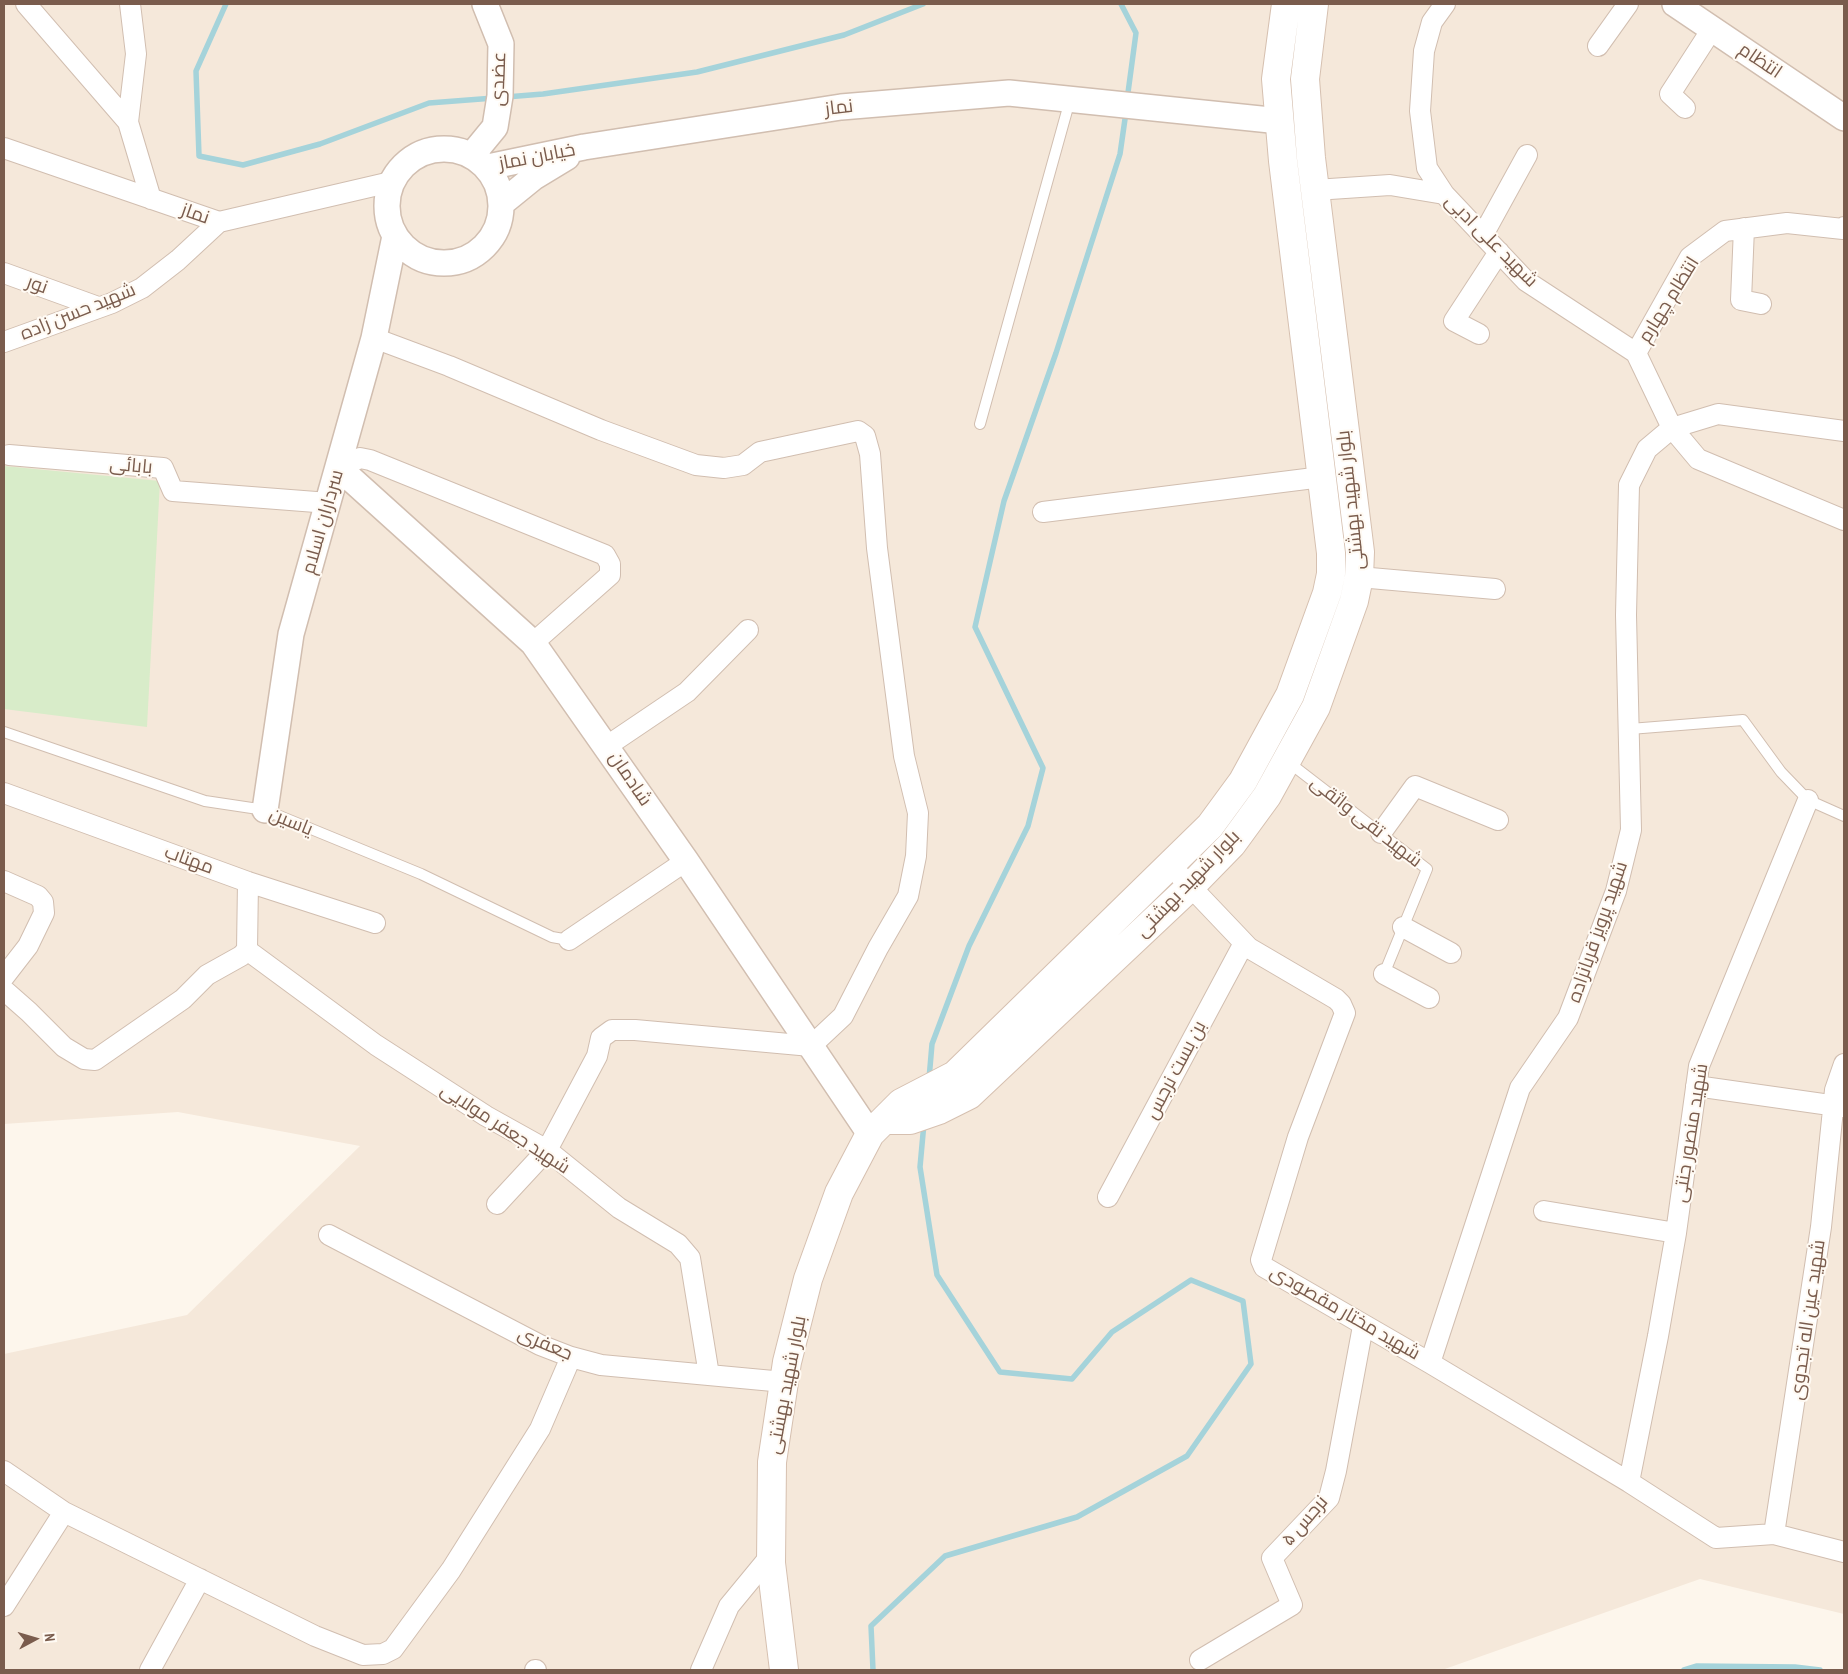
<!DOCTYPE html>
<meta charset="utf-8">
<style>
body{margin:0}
#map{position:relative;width:1848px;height:1674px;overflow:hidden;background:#fdf6ec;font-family:"PT Sans Narrow",sans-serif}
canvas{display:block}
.frame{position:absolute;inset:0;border:5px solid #7a5c4d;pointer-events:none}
.north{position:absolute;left:10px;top:1614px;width:50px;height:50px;-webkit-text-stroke:4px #fffaf3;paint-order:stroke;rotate:84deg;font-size:14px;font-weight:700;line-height:20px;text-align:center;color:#7a5c4d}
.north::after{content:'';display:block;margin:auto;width:18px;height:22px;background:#7a5c4d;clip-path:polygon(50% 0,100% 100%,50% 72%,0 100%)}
</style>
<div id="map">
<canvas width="1848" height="1674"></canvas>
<div class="frame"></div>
<div class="north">N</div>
</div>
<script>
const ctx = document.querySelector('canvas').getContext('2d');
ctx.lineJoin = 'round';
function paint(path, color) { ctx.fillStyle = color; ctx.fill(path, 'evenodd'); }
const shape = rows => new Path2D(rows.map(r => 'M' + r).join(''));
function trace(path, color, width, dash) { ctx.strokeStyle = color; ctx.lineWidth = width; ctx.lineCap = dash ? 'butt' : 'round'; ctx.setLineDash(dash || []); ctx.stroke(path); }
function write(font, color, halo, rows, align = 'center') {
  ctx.font = font + ' "PT Sans Narrow",Cairo,sans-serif'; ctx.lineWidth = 4; ctx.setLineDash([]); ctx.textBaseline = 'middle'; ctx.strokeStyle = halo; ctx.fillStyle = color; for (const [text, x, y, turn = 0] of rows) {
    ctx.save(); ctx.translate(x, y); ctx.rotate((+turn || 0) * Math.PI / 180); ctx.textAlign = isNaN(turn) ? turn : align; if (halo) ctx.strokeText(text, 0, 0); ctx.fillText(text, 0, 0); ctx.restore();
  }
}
paint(shape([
 [4,4,1844,4,1844,1614,1700,1579,1442,1670,4,1670,4,1354,187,1315,360,1146,178,1112,4,1124]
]), '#f5e8da');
paint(shape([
 [4,466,160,481,147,727,4,709]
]), '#d8ecc9');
trace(shape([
 [226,4,196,71,199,156,243,165,320,144,429,103,494,98],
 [1121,4,1136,33,1127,100],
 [506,97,543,94,697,72,844,35,923,4],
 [929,1079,932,1044,969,946,1028,826,1043,768,975,627,1004,501,1056,353,1120,154,1126,112],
 [873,1670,871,1626,945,1556,1077,1517,1187,1456,1251,1364,1243,1301,1191,1280,1112,1332,1072,1379,1000,1372,937,1275,920,1167,924,1123],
 [1684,1670,1697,1666,1795,1667,1820,1670]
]), '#a5d3da', 5.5);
const service = shape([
 [980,424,1070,100],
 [1630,729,1743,720,1781,772,1808,800,1844,816],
 [4,732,205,801,265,810,421,874,552,937,569,940],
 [1287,761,1427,869,1384,974]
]);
const minor = shape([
 [26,4,128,122],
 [130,4,136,54,128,122,151,199],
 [1445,4,1432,22,1424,51,1420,111,1427,168,1444,194,1526,281,1636,353,1672,428,1698,459,1844,520],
 [1598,46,1628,4],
 [1685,108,1670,94,1712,29],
 [4,148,219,222,391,182],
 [1315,190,1390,185,1444,194],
 [1744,228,1741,300,1761,304],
 [1483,235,1527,155],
 [4,273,98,307],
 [1479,334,1454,321,1499,252],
 [374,338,449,366,601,430,696,465,724,468,743,465,760,452,858,431,865,436,870,454,877,548,904,756,918,813,916,856,908,896,878,948,843,1016,811,1046,635,1030,612,1030,601,1038,597,1056,547,1150,497,1204],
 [4,342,112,303,142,288,178,260,219,222],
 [1636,353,1690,257,1725,231,1787,223,1843,229,1844,227],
 [9,455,163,468,173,491,329,503],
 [339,468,360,458,370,460,605,555,610,564,610,575,533,643],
 [1043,512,1322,477],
 [1359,577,1495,589],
 [607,746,687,692,748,630],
 [4,793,248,882,375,923],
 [1381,833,1415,786,1498,820],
 [1171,866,1249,948,1336,999,1341,1004,1345,1013,1298,1137,1261,1260,1264,1267,1430,1363,1629,1482,1716,1538,1774,1534,1844,1552],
 [4,881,38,896,43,902,44,913,28,946,4,977],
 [1403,927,1451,953],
 [569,940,686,861],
 [247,950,376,1045,486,1116,547,1150,619,1208,678,1244,690,1258,709,1375],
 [1384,974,1429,998],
 [4,990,29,1012,64,1047,84,1059,95,1060,183,999,207,975,241,956,247,950,248,882],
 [1696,1086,1844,1107],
 [1108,1197,1244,943],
 [1544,1211,1676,1233],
 [329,1235,540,1345,571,1357,601,1365,784,1382],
 [1430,1363,1520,1088,1568,1018,1616,891,1631,830,1626,615,1629,485,1647,449,1672,428,1718,414,1844,431],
 [4,1471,64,1512,315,1636,363,1655,383,1654,393,1649,451,1570,540,1429,571,1357],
 [1629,1482,1658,1336,1676,1233,1699,1066,1808,800],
 [1774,1534,1821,1227,1835,1090,1844,1064],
 [4,1606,64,1512],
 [1200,1660,1292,1605,1272,1558,1329,1498,1336,1471,1363,1326],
 [150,1670,200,1579],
 [535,1670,536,1670],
 [701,1670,729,1606,771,1555]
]);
const tertiary = shape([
 [1675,4,1844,118],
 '387 206a57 57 0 1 1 114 0a57 57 0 1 1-114 0Z',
 [472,155,495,127,500,96,501,44,485,4],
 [488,167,584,147,841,107,1009,93,1280,121],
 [502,203,534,177,567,157],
 [339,468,533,643,686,861,870,1134],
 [265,810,291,634,374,338,395,236]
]);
const secondary = shape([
 [885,1120,910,1120,939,1110,969,1095,1191,886,1232,844,1267,796,1316,707,1354,601,1359,577,1360,552,1311,158,1305,79,1314,4],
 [784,1670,771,1563,772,1462,787,1362,808,1279,839,1193,870,1134,901,1103,955,1075,1210,826,1243,781,1290,695,1327,593,1331,574,1331,553,1283,161,1276,79,1286,4]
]);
trace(service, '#d1beb0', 12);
trace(minor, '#d1beb0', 22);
trace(tertiary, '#d1beb0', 28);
trace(secondary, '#d6c0b0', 30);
trace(service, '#fff', 10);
trace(minor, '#fff', 20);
trace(tertiary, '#fff', 25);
trace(secondary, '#fff', 28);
write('19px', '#7a5c4d', '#fffaf3', [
 ["انتظام",1760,61,34],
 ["عضدی",499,79,-88],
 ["نماز",839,108,-7],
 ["خیابان نماز",537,157,-11],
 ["نماز",195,214,19],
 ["شهید علی ادبی",1491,241,45],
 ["نور",37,285,20],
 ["انتظام چهارم",1669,300,-58],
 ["شهید حسن زاده",78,312,-22],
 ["بابائی",131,466,5],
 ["بلوار شهید بهشتی",1351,500,-96],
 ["سرداران اسلام",323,522,-74],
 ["شادمان",630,779,56],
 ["یاسین",291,822,22],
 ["شهید تقی واثقی",1366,822,38],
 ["مهتاب",189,860,20],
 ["بلوار شهید بهشتی",1188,884,-46],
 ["شهید پرویز قربانزاده",1598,932,-71],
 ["بن بست نرجس",1176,1070,-62],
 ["شهید جعفر مولایی",505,1129,33],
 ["شهید منصور جنتی",1691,1133,-81],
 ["شهید مختار مقصودی",1345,1313,30],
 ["شهید عین اله تجدوی",1808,1320,-82],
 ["جعفری",545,1344,23],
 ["بلوار شهید بهشتی",787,1385,-79],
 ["نرجس ۵",1305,1521,-49]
]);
</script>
